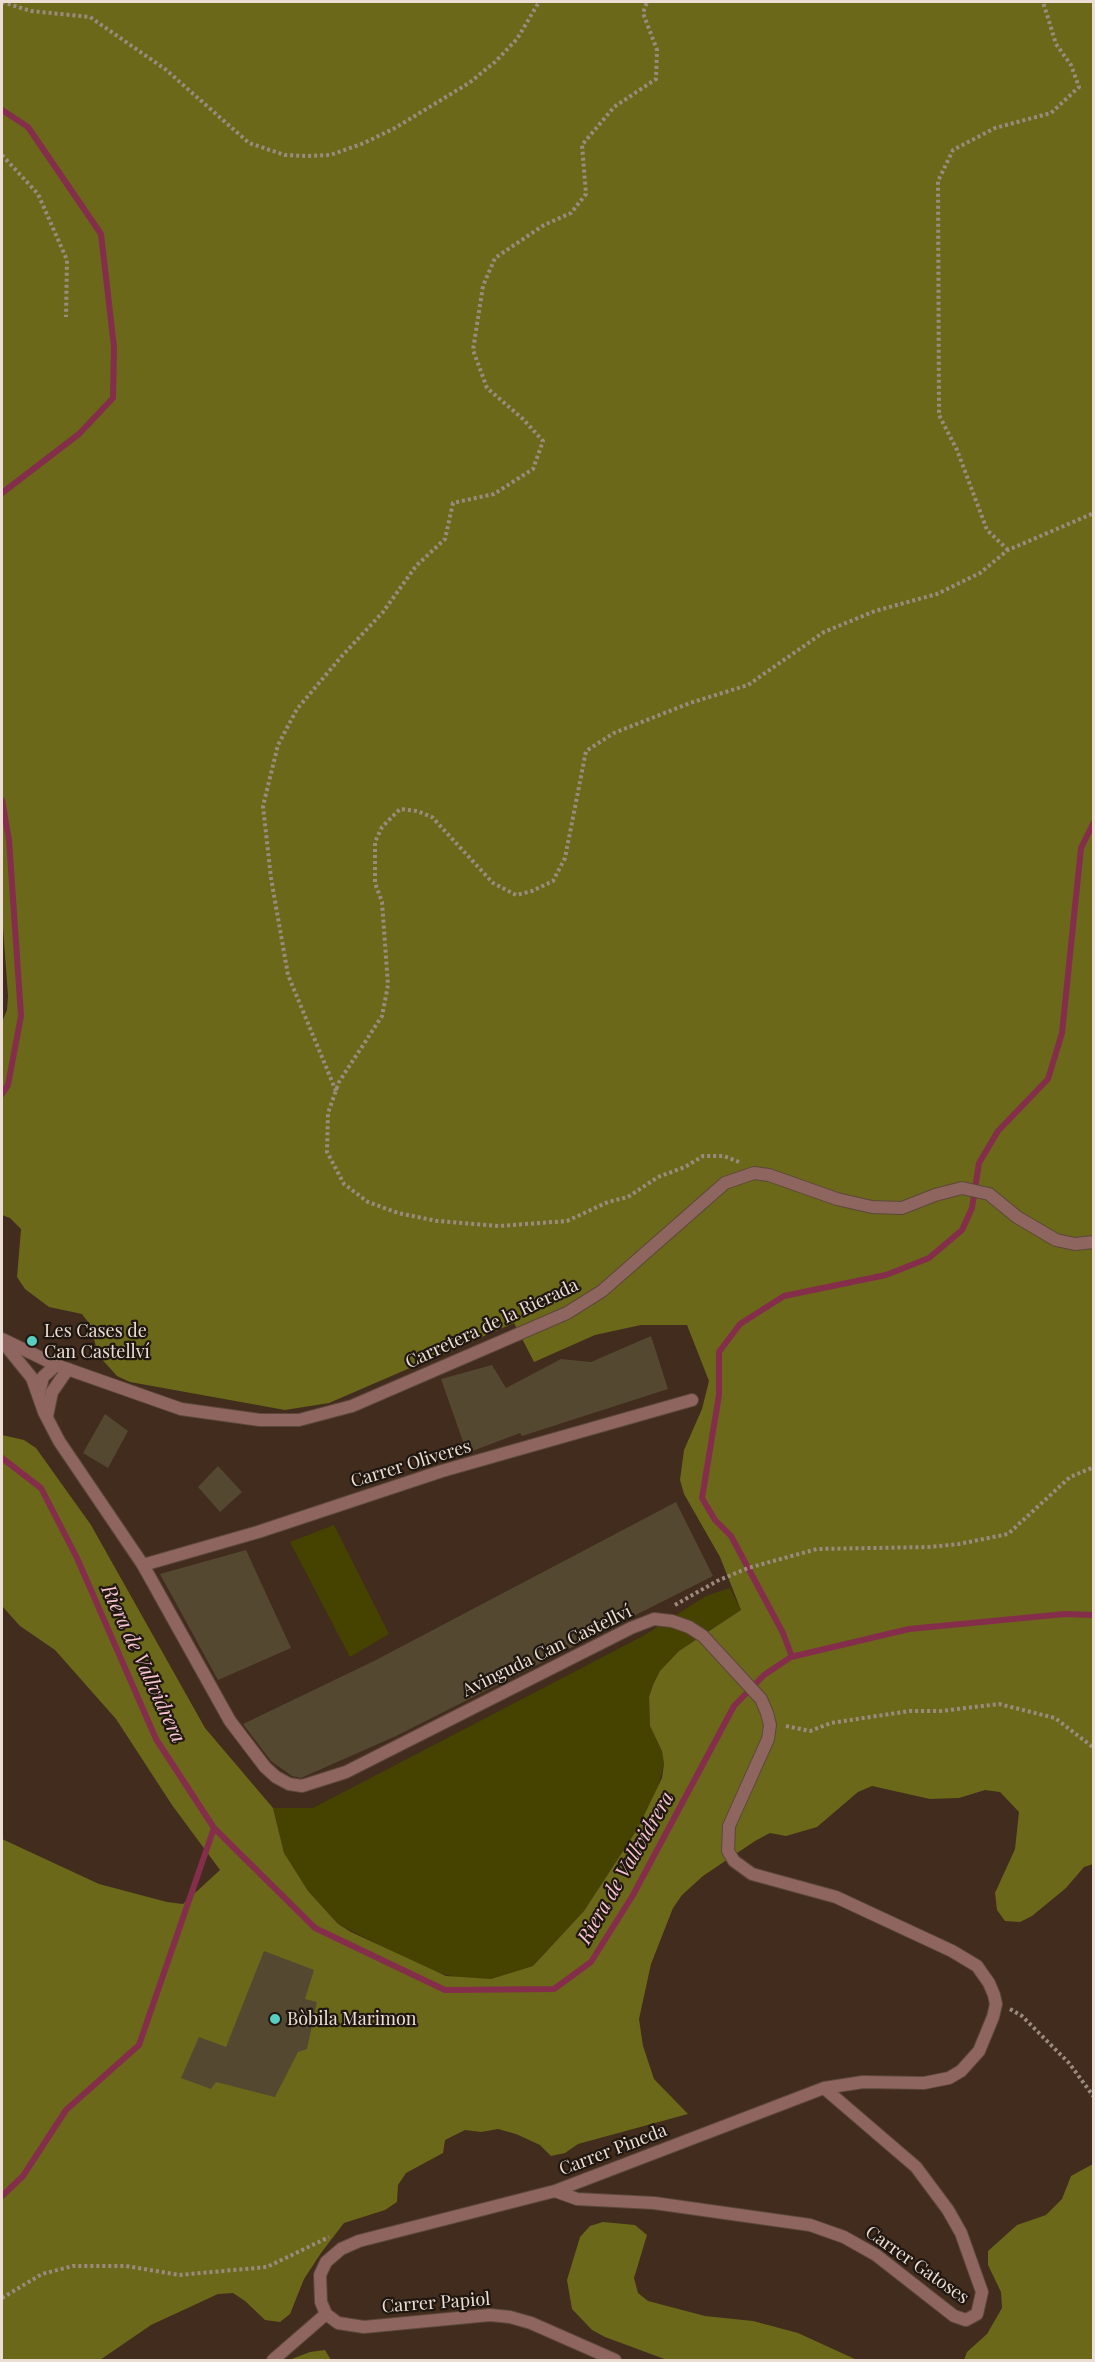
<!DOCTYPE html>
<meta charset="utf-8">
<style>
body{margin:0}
#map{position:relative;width:1095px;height:2362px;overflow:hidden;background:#412c1d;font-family:"Playfair Display",serif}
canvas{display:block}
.frame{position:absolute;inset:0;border:3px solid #ecded5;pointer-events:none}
</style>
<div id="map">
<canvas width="1095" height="2362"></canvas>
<div class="frame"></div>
</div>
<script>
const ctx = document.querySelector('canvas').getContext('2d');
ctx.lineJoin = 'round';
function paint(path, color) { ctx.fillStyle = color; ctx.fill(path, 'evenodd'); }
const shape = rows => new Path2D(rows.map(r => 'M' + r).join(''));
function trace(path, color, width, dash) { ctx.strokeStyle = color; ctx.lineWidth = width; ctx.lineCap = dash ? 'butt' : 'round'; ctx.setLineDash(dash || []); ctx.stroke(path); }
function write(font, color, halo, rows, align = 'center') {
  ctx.font = font + ' "Playfair Display",serif'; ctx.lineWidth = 4.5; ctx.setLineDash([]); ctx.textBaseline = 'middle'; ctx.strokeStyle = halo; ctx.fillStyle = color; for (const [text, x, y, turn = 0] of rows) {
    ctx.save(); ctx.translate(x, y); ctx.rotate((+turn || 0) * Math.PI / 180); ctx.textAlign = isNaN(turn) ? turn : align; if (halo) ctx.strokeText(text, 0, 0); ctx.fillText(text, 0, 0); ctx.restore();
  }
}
paint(shape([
 [334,1525,389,1634,350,1657,290,1542],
 [730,1588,741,1610,679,1651,653,1685,649,1697,650,1726,662,1751,664,1764,657,1791,638,1828,584,1911,533,1966,491,1979,460,1978,431,1971,338,1924,308,1891,292,1869,284,1853,273,1808,313,1808,643,1636,706,1596]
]), '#464300');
paint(shape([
 [2,2,1093,2,1093,1864,1084,1867,1066,1888,1032,1916,1020,1922,1005,1921,997,1910,995,1893,1015,1849,1019,1812,1000,1792,985,1790,959,1798,930,1799,872,1786,858,1792,817,1827,786,1836,770,1833,755,1841,703,1876,682,1895,673,1908,651,1964,639,2019,643,2046,654,2079,688,2114,578,2144,565,2153,551,2156,540,2145,516,2134,498,2129,481,2132,465,2130,445,2140,443,2153,406,2173,398,2185,397,2202,385,2210,344,2223,321,2253,304,2279,290,2314,280,2322,265,2320,245,2301,233,2293,218,2294,151,2325,100,2360,2,2360,2,1839,99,1884,167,1902,183,1904,220,1870,172,1805,116,1719,55,1650,20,1626,2,1606,2,1435,24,1440,36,1448,91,1525,205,1728,273,1808,284,1853,308,1891,338,1924,351,1932,446,1976,491,1979,533,1966,584,1911,638,1828,662,1778,664,1764,662,1751,650,1726,649,1697,653,1685,660,1671,679,1651,741,1610,720,1557,684,1494,680,1480,684,1450,702,1409,709,1381,687,1325,641,1325,595,1335,534,1362,514,1323,329,1403,285,1410,130,1382,117,1376,98,1355,91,1326,82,1314,49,1307,25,1289,17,1277,21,1229,10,1218,2,1215,2,1022,7,1010,8,996,2,914],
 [1093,2164,1093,2360,964,2360,967,2352,987,2334,1002,2308,1001,2292,988,2265,988,2251,1017,2225,1046,2215,1062,2199,1071,2176],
 [603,2222,635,2225,647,2235,634,2278,638,2293,648,2301,705,2316,753,2321,798,2333,857,2360,667,2360,605,2337,592,2330,572,2309,567,2280,580,2237,590,2226],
 [325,2350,331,2360,289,2360,310,2352]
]), '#6b6819');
trace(shape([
 [2,110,28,127,101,234,114,347,113,398,79,434,2,493],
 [2,800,9,840,21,1016,8,1085,2,1094],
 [2,1458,41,1488,77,1558,156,1739,214,1828,315,1928,445,1990,554,1989,591,1962,633,1895,734,1706,764,1675,791,1657,909,1629,1065,1614,1094,1615],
 [792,1657,783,1633,731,1536,715,1520,702,1498,719,1395,719,1352,740,1324,784,1296,886,1275,929,1258,962,1230,972,1208,979,1163,998,1131,1048,1079,1062,1033,1081,848,1094,822],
 [2,2196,23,2176,66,2110,139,2045,214,1828]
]), '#842e4c', 6);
paint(shape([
 [651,1336,668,1389,522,1436,520,1433,467,1453,441,1379,492,1365,506,1388,561,1359,591,1362],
 [105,1414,128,1431,108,1468,83,1453],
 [218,1466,242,1492,220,1512,198,1487],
 [676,1502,713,1576,396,1736,301,1778,292,1776,271,1761,243,1724,374,1661],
 [246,1550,291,1648,218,1680,160,1574],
 [264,1951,314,1970,305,1999,317,2002,307,2049,298,2052,275,2097,216,2082,211,2089,181,2078,199,2037,226,2047]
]), '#554831');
const minor = shape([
 [2,1341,32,1378,44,1412,59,1441,143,1565,230,1721,265,1767,276,1777,289,1784,302,1786,346,1772,631,1628,654,1619,672,1621,689,1627,703,1636,761,1699,767,1713,770,1725,768,1739,729,1826,728,1851,734,1861,752,1874,836,1897,952,1951,977,1966,989,1983,994,1995,996,2004,993,2017,979,2051,961,2071,949,2078,924,2083,863,2082,824,2088,555,2191,359,2241,341,2249,326,2262,320,2275,321,2302,326,2314],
 [39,1394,43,1377,56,1365],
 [47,1416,52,1392,68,1369],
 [143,1565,258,1532,442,1471,692,1400],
 [555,2191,577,2199,654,2203,810,2225,844,2237,876,2255,954,2316,966,2320,977,2314,982,2292,961,2233,948,2210,916,2167,824,2088],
 [326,2314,338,2323,364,2327,490,2315,510,2317,531,2323,615,2360],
 [273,2360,326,2314]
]);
const tertiary = shape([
 [2,1339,56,1365,181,1409,260,1420,299,1420,352,1406,567,1313,602,1291,725,1183,754,1173,769,1175,837,1199,872,1207,902,1208,935,1195,962,1188,989,1194,1017,1217,1056,1240,1075,1244,1094,1242]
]);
trace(minor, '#5c483a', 14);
trace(tertiary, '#5c483a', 14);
trace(shape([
 [2,2,31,11,90,17,165,69,249,143,285,155,307,156,330,155,364,143,395,128,469,83,495,62,517,39,539,2],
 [2,155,38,194,67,260,66,317],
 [1008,550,987,530,957,450,939,415,938,181,953,150,995,128,1051,113,1079,87,1071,65,1056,44,1043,2],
 [336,1091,288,975,271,878,263,806,278,745,297,709,341,657,383,612,416,566,445,539,453,503,494,494,533,469,543,441,523,419,487,388,473,350,483,286,495,258,544,225,571,213,586,194,582,145,614,107,656,79,657,50,643,13,647,2],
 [739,1162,724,1156,703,1156,685,1167,658,1177,628,1197,608,1202,567,1221,499,1226,437,1221,398,1213,368,1202,344,1184,327,1152,328,1113,339,1082,382,1016,388,985,382,902,375,883,375,842,382,827,400,809,417,811,432,817,493,883,516,895,532,891,553,881,565,858,586,751,614,733,690,703,748,685,824,632,875,611,937,594,980,573,1008,550,1094,513],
 [675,1605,717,1581,748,1568,817,1549,929,1547,959,1544,1008,1534,1070,1477,1094,1467],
 [786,1726,810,1731,831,1723,910,1711,941,1711,999,1704,1055,1718,1094,1748],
 [1010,2009,1022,2016,1069,2063,1094,2097],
 [2,2298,42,2274,73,2266,126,2266,179,2275,267,2267,329,2237]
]), '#9c8a7f', 4, [3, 3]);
trace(minor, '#8e655f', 12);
trace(tertiary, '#8e655f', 12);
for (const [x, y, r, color] of [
 [32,1341,6,"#57cec1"],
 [275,2019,6,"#57cec1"]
]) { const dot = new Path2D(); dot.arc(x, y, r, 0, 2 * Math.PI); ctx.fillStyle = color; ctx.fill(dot); trace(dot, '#201710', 2); }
write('18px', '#ecded5', '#201710', [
 ["Carretera de la Rierada",492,1324,-25],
 ["Carrer Oliveres",411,1464,-17],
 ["Avinguda Can Castellví",547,1651,-26],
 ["Carrer Pineda",613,2150,-21],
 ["Carrer Gatoses",917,2265,35],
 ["Carrer Papiol",436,2303,-4]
]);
write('18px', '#ecded5', '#201710', [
 ["Les Cases de",44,1331],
 ["Can Castellví",44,1352],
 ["Bòbila Marimon",287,2019]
], 'left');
write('italic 20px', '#f7c4d0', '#201710', [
 ["Riera de Vallvidrera",143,1664,65],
 ["Riera de Vallvidrera",626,1868,-60]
]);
</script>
